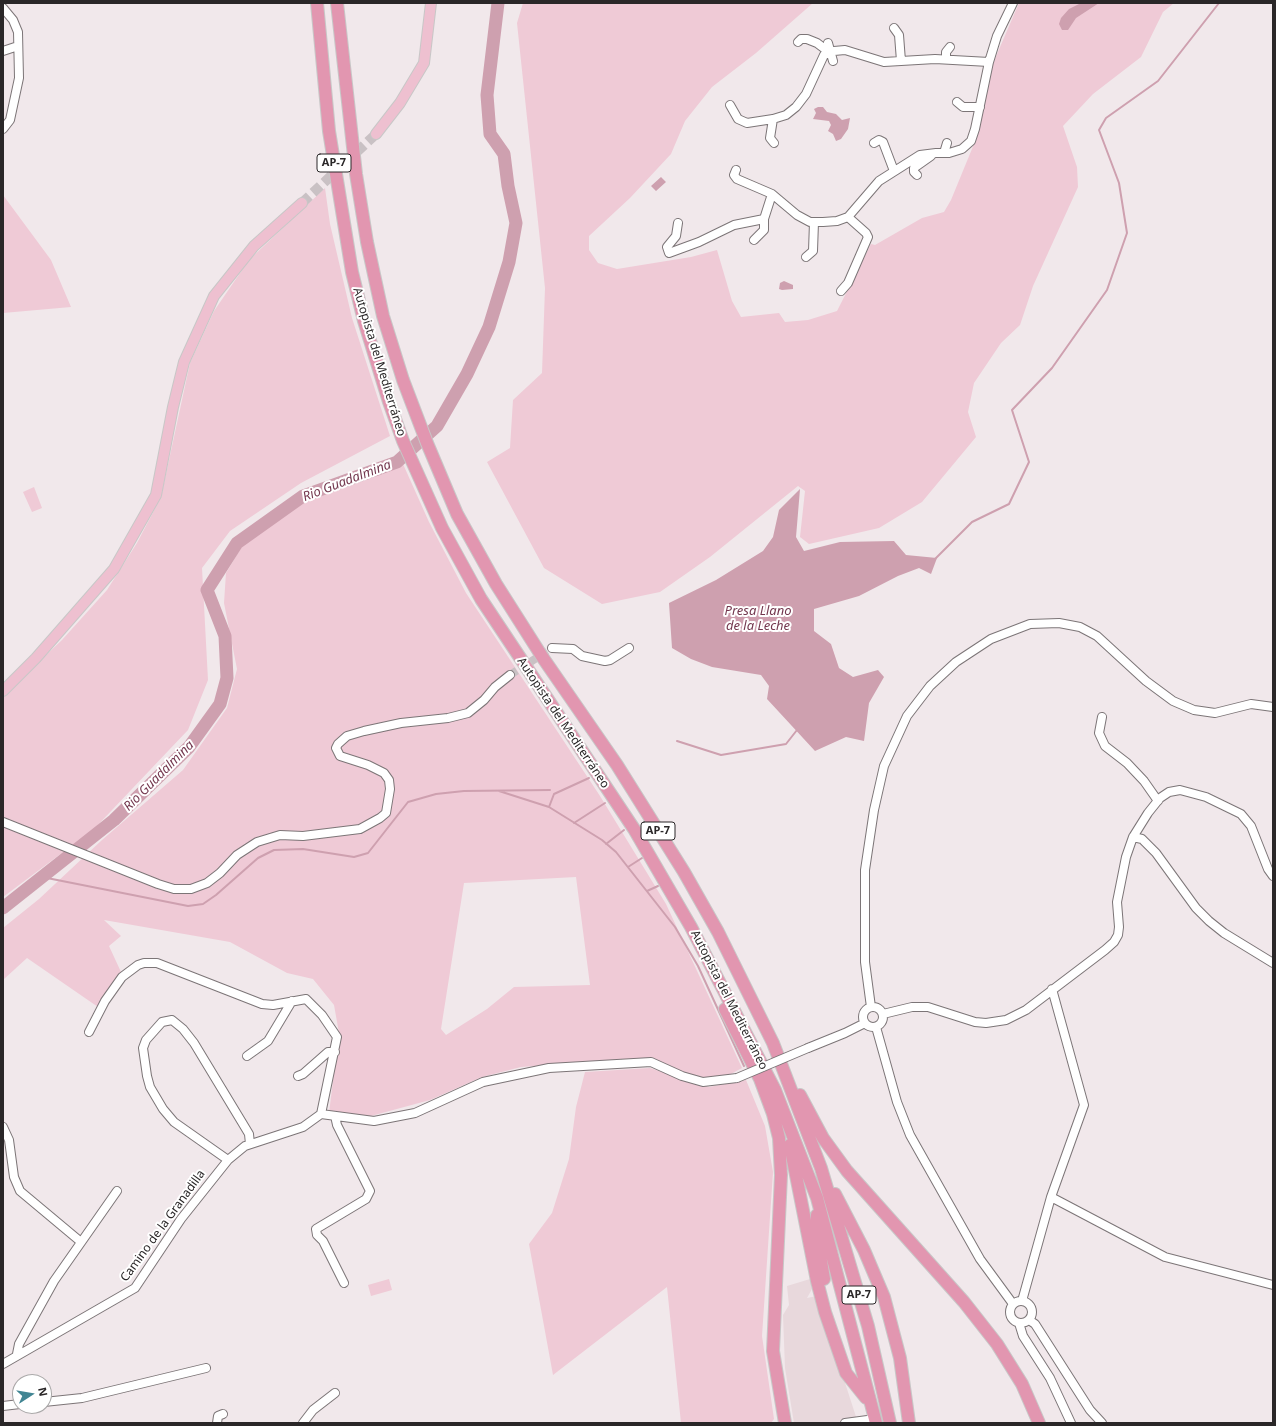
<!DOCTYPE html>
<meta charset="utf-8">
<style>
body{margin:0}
#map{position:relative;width:1276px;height:1426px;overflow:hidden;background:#f1e8eb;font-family:"Noto Sans",sans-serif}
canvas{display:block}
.frame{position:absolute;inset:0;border:4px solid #2a2728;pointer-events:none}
.north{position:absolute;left:12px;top:1374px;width:40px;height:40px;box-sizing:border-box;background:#fff;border:1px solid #aaa9a9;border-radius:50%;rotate:78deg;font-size:11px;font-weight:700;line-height:16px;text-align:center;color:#2a2728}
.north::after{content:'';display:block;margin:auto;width:14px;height:18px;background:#418593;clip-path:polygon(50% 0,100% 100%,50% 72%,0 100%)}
</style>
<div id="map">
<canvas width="1276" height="1426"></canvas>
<div class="frame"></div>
<div class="north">N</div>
</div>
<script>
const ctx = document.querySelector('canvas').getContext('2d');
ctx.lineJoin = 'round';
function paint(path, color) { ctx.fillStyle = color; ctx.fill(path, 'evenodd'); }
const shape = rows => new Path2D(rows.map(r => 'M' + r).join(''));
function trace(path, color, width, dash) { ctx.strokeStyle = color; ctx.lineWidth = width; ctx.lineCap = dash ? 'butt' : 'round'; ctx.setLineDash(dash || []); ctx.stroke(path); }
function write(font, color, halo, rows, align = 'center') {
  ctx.font = font + ' "Noto Sans",sans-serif'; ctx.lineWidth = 4; ctx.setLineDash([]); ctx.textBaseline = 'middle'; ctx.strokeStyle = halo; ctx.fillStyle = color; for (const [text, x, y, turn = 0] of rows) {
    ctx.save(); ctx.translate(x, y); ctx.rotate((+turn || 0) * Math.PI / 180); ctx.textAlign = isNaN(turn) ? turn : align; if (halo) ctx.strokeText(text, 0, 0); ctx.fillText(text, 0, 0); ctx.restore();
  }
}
paint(shape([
 [810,1279,812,1289,807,1298,817,1296,858,1423,794,1423,785,1368,783,1315,789,1305,787,1286]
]), '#e8d8dc');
paint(shape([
 [523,3,813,3,756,53,712,87,685,121,671,154,630,198,589,236,589,250,598,263,617,269,691,257,717,250,732,301,741,317,779,313,785,322,808,320,837,311,871,244,875,245,922,218,944,212,951,200,974,144,994,61,1019,3,1174,3,1163,12,1141,57,1093,94,1063,126,1077,167,1078,187,1033,286,1020,325,1001,343,974,383,968,412,976,437,922,502,879,528,809,544,800,537,805,491,798,486,710,557,660,592,602,604,544,568,487,462,510,448,513,400,542,373,545,288,517,23],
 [325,188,330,224,352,318,390,436,301,483,230,531,202,568,208,680,188,730,94,829,3,897,3,694,10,689,62,640,107,590,137,543,161,497,190,363,214,311,249,260],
 [3,195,51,260,71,307,3,313],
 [403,464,429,522,466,593,600,796,666,904,742,1068,729,1075,707,1079,683,1073,661,1062,646,1058,521,1067,482,1077,430,1100,371,1116,329,1113,339,1033,334,1005,313,979,287,973,230,942,104,920,121,936,109,946,121,972,98,1007,27,958,3,980,3,928,39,899,102,840,183,770,227,708,237,669,224,603,226,573,244,543,303,502],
 [576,877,590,985,514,987,487,1009,446,1035,441,1029,464,883],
 [34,487,42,508,32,512,23,492],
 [650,1068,709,1087,746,1080,765,1126,773,1172,762,1336,774,1419,771,1423,681,1423,667,1287,553,1375,529,1244,552,1213,569,1159,576,1107,585,1072],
 [389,1279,392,1290,371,1296,368,1285],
 [20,1383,20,1395,15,1395,14,1384]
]), '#efcad6');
paint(shape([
 [1081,3,1099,3,1076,18,1068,30,1062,30,1059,24,1061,18,1069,9],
 [818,107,823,107,827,112,836,114,842,120,850,118,848,129,841,139,836,141,833,134,828,131,831,125,829,121,813,119,816,113,814,109],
 [661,177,666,182,656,191,651,186],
 [784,281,793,285,793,289,782,290,779,289,780,283],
 [800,489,796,537,804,551,840,542,894,541,906,555,937,558,931,574,919,568,898,576,859,596,814,609,814,631,831,644,839,668,853,677,878,670,884,677,869,703,864,741,846,737,815,751,767,699,769,686,761,675,712,667,691,659,672,648,669,603,716,580,763,551,773,537,779,510]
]), '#cea0af');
trace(shape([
 [935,559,972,522,1009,504,1029,462,1012,410,1052,368,1107,290,1127,233,1119,183,1099,130,1106,118,1158,81,1219,3],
 [677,741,721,755,786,744,797,730],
 [499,791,549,807,602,840,616,852,675,927,698,966,744,1066],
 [549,807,554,794,589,778],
 [574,823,605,803],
 [606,844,624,830],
 [628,867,642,858],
 [42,877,188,906,203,904,216,895,258,858,274,850,303,849,354,857,368,853,408,802,436,794,464,791,550,790],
 [647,891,658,886]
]), '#cea0af', 2);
trace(shape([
 [3,908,114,820,189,747,220,704,227,678,225,636,207,590,237,543,303,496,397,462,437,426,467,374,489,327,509,262,516,223,508,186,504,154,490,134,487,95,498,3]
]), '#cea0af', 13);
trace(shape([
 [510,675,552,648]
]), '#c9c1c4', 8, [8, 4]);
trace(shape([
 [302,203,376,134]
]), '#c9c1c4', 10, [10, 5]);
const minor = shape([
 [3,8,13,20,18,32,19,78,10,120,3,129],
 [894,28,899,35,901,61],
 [798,42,801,39,807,39,817,43,829,52],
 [828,43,833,61],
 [3,51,18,46],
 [946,59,946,52,950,47],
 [957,102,963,107,980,107],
 [730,105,738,119,747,123,773,119,786,115,796,107,806,94,824,55,834,51,845,50,884,62,935,59,989,62],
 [773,119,770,138,774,143],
 [874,143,879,140,883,142,894,171],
 [944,153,947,143],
 [736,170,734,175,737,179,772,194,797,215,810,222,823,222,837,221,848,217,879,181,920,155,936,153,949,153,962,149,971,141,975,129,989,62,997,36,1013,3],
 [917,175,914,172,914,168,931,156],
 [678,223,676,236,667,247,669,253,699,242,734,225,764,219,772,194],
 [754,240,764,230,764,219],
 [806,257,813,251,814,222],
 [841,291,848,283,868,237,866,233,848,217],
 [552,648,573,649,582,656,605,661,610,660,629,648],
 [1102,717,1099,733,1105,746,1127,763,1144,781,1158,801],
 [3,822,158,884,174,889,191,889,207,883,220,873,237,855,257,842,280,835,303,836,360,829,380,818,386,813,390,789,389,780,384,773,368,765,340,756,336,748,338,744,347,736,364,731,401,723,448,718,468,713,484,700,495,687,510,675],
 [1133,837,1142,839,1156,853,1196,908,1209,921,1224,933,1273,963],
 '863 1017a10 10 0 1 1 20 0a10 10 0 1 1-20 0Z',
 [871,1007,865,962,865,870,874,810,884,766,907,716,930,686,956,662,991,639,1030,624,1059,623,1080,627,1097,636,1146,681,1173,701,1194,710,1215,713,1251,704,1273,707],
 [883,1014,912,1007,928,1007,975,1022,986,1023,1006,1020,1026,1010,1105,950,1114,942,1118,935,1119,927,1117,902,1126,857,1133,837,1148,813,1160,798,1169,792,1180,790,1206,797,1241,814,1251,826,1268,869,1273,876],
 [876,1027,897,1102,910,1135,980,1259,1013,1304],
 [89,1032,105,1001,122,977,138,965,144,963,157,963,262,1004,273,1005,306,999,322,1015,337,1037,321,1114],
 [808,1048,845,1033,865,1023],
 [247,1056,268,1041,292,1001],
 [298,1076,303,1074,328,1052,335,1052],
 [335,1116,337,1125,370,1191,366,1199,316,1229,317,1235,323,1241,344,1283],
 [3,1127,9,1140,14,1177,20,1191,81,1242],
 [228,1160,174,1122,163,1109,150,1087,147,1076,143,1048,146,1040,162,1022,172,1020,183,1029,194,1043,243,1124,249,1134,250,1144],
 [1051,1197,1165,1257,1273,1285],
 '1010 1312a11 11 0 1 1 22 0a11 11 0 1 1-22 0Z',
 [1022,1301,1051,1197,1084,1105,1052,989],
 [1029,1320,1035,1324,1090,1410,1102,1423],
 [1019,1323,1023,1336,1050,1378,1071,1423],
 [17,1354,19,1344,54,1281,117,1191],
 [3,1364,135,1288,181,1219,228,1160,245,1146,303,1127,321,1114,374,1121,415,1113,483,1082,549,1068,651,1062,682,1076,703,1082,737,1078],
 [44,1402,82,1398,206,1368],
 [3,1406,20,1404],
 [217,1423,218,1416,223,1414],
 [303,1423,313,1410,335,1393],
 [845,1423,875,1419]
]);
const major = shape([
 [376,134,400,103,424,63,431,3],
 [3,691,36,658,114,569,156,495,173,407,184,362,214,296,254,246,302,203]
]);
const highway = shape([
 [317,3,329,131,352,272,364,321,389,402,403,441,442,528,481,599,634,829,691,927,775,1090,817,1198,876,1423],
 [337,3,356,174,367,242,383,316,403,380,427,443,457,514,496,584,543,658,617,765,684,872,718,932,773,1043,821,1168,868,1326,890,1423],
 [725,1009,760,1079,773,1114,779,1138,781,1175,773,1351,785,1423],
 [800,1095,823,1138,847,1171,964,1302,997,1344,1022,1384,1039,1423],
 [790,1145,817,1281,825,1312,846,1373,866,1398],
 [835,1194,864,1250,884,1297,900,1358,909,1423],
 [817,1215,817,1237,824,1279]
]);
trace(minor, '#7c7577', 10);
trace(major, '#c8c7c7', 12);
trace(highway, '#c8c7c7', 14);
trace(minor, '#fff', 8);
trace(major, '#eec0d0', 10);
trace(highway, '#e296b0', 12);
const minorBridge = shape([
 [737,1078,808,1048]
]);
trace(minorBridge, '#7c7577', 10, []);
trace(minorBridge, '#fff', 8);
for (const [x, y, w] of [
 [334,163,34],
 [658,831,34],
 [859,1295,34]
]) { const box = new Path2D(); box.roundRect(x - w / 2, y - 9, w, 18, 3); ctx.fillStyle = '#fff'; ctx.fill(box); trace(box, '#2a2728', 1); }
write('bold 11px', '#2a2728', null, [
 ["AP-7",334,163],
 ["AP-7",658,831],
 ["AP-7",859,1295]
]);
write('12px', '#2a2728', '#fff', [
 ["Autopista del Mediterráneo",379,362,73],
 ["Autopista del Mediterráneo",563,723,56],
 ["Autopista del Mediterráneo",729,1000,63],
 ["Camino de la Granadilla",163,1226,-54]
]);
write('italic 13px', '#73374e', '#fff', [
 ["Rio Guadalmina",347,481,-21],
 ["Presa Llano",758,611],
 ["de la Leche",758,626],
 ["Rio Guadalmina",159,776,-45]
]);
</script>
